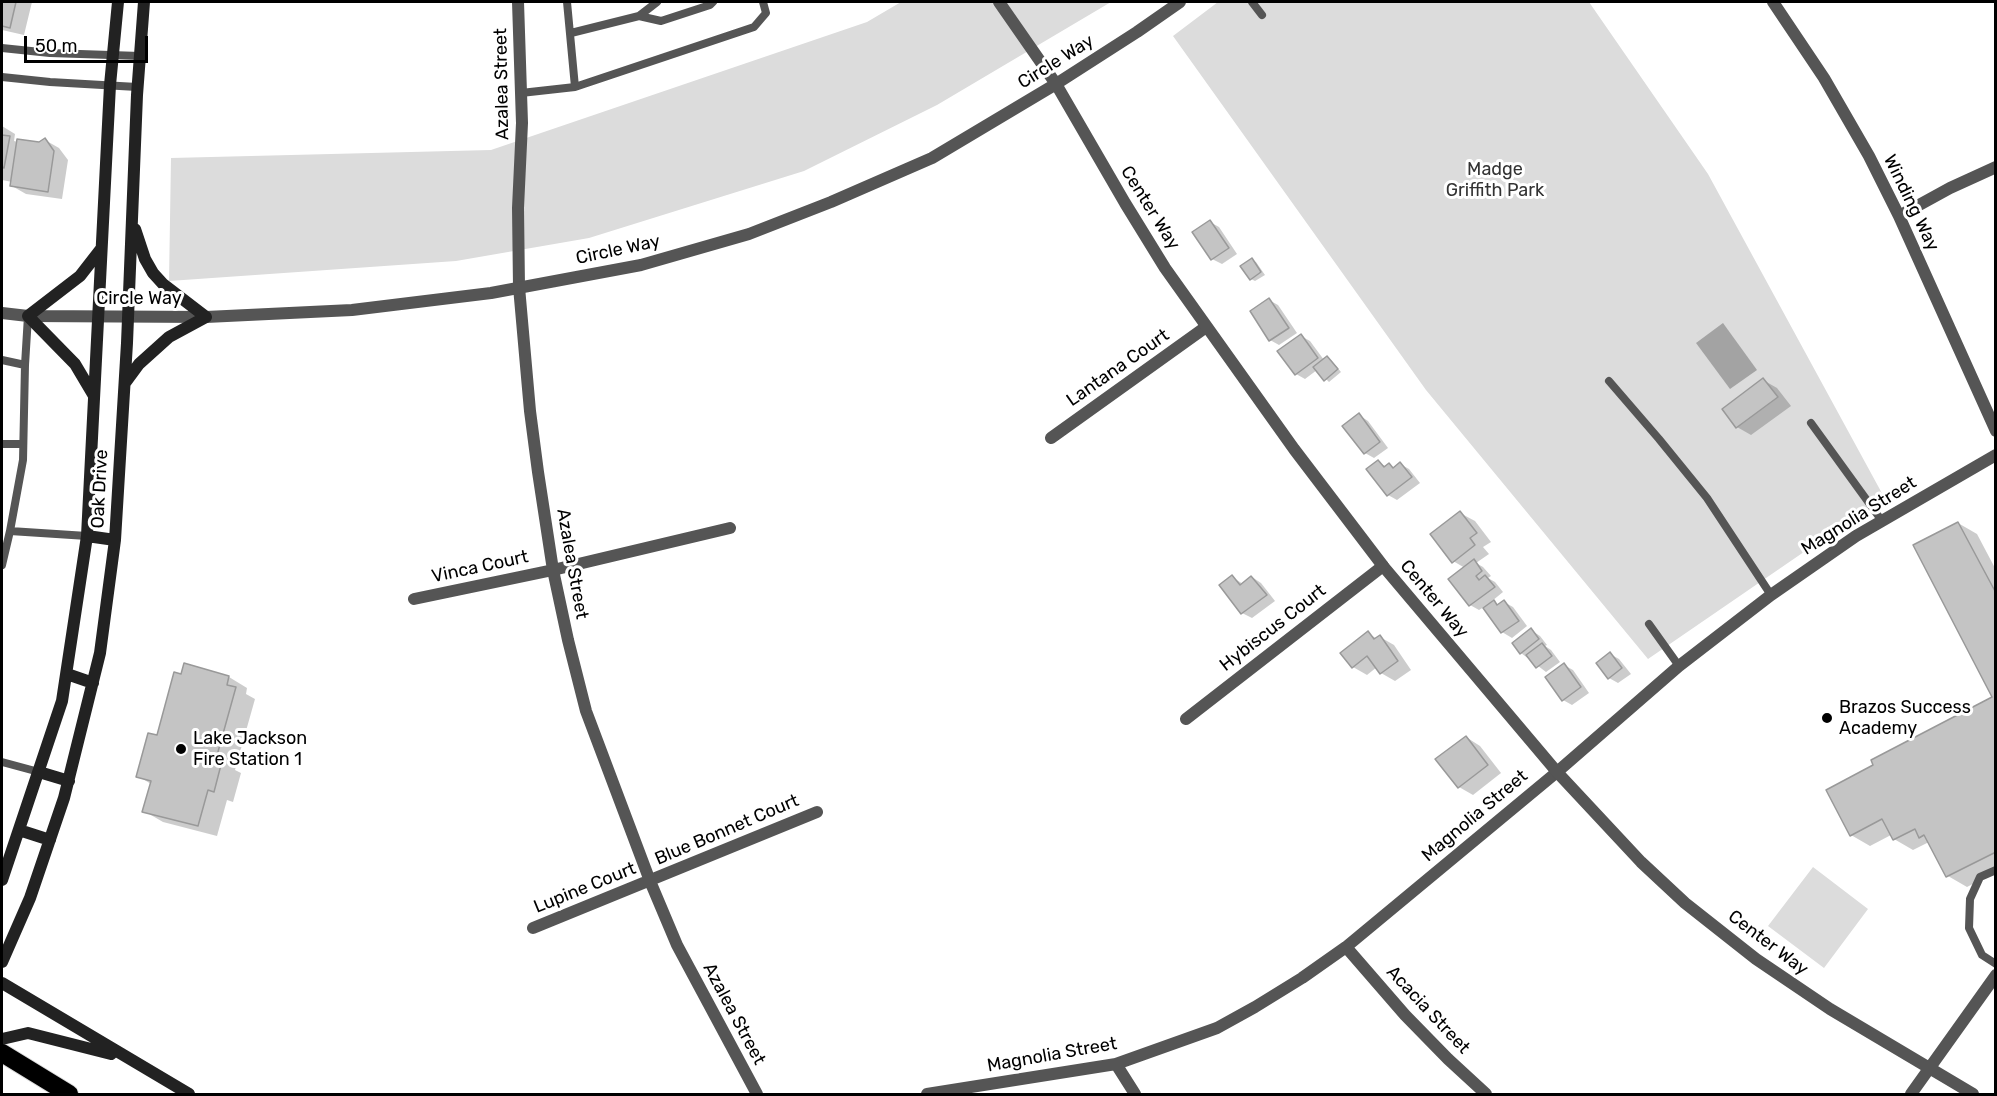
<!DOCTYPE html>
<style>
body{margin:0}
#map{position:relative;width:1997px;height:1096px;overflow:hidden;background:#fff;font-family:Rubik,sans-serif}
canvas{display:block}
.frame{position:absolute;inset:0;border:3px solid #000;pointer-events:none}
.scale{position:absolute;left:24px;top:36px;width:124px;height:27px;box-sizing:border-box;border:3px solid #000;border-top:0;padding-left:8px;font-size:18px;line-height:21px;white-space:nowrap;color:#000;-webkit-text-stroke:4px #fff;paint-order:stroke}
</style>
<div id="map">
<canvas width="1997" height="1096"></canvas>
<div class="frame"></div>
<div class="scale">50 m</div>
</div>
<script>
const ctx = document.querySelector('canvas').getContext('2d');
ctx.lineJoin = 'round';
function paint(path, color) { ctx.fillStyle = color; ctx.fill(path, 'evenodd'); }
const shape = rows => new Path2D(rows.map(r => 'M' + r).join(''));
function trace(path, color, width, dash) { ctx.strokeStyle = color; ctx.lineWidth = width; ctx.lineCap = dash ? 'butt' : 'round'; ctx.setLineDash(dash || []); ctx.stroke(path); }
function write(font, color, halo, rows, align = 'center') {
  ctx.font = font + ' Rubik,sans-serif'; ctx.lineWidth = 6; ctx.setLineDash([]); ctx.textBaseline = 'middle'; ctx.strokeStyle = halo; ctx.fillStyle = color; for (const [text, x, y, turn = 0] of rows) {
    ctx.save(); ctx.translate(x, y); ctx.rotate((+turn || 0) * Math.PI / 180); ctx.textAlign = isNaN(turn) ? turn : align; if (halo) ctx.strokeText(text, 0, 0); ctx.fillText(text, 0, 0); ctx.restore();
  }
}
paint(shape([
 [901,2,1111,2,937,105,804,171,589,238,456,261,169,281,171,158,491,150,867,22],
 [1218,2,1589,2,1708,174,1884,497,1648,659,1426,390,1173,36],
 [1813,867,1868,909,1824,968,1768,926]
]), '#dcdcdc');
paint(shape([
 [1723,323,1757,370,1730,389,1696,343]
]), '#a3a3a3');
paint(shape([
 [2,2,32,2,24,35,2,30],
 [2,126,15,134,14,141,18,142,39,144,45,140,59,148,68,160,62,199,26,194,12,186,12,182,2,180],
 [1210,222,1219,227,1237,254,1222,264,1212,259],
 [1252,260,1256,262,1265,275,1255,281,1251,279],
 [1269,300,1278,305,1297,333,1279,345,1270,340],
 [1301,336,1310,341,1324,360,1327,358,1331,360,1341,372,1329,382,1317,370,1305,379,1296,374],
 [1763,380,1777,388,1791,406,1751,435,1737,427,1724,409],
 [1359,415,1368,421,1388,448,1374,458,1365,453],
 [1378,462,1387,467,1390,465,1394,468,1400,464,1409,469,1420,483,1397,500,1388,495],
 [1460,513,1475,521,1491,542,1483,547,1489,554,1476,563,1483,567,1491,576,1488,578,1495,582,1503,592,1492,601,1499,605,1504,602,1513,607,1527,626,1512,638,1502,632,1484,607,1479,610,1470,605,1465,568,1453,561],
 [1958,523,1977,534,1996,570,1996,872,1967,887,1948,876,1929,842,1913,850,1894,839,1891,835,1870,846,1851,835,1994,697],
 [1232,577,1243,584,1252,577,1261,583,1275,601,1252,618,1242,613,1221,585],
 [1531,630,1540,636,1547,645,1545,646,1551,650,1560,662,1546,672,1521,653],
 [1368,633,1377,639,1380,637,1394,645,1411,670,1395,681,1381,673,1377,667,1367,675,1353,667],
 [1610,654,1619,659,1631,674,1618,683,1609,678,1598,663],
 [1564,665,1573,670,1589,693,1572,705,1563,700],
 [229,677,247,688,246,694,255,699,235,770,241,773,233,802,227,800,217,836,163,822,144,811,151,784,138,776,158,737],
 [1466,737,1480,746,1501,773,1473,795,1459,787]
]), '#0003');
const building = shape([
 [2,2,16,2,10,28,2,26,2,2],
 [2,135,10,136,4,168,2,167,2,135],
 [45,138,54,151,48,192,10,186,17,139,39,142,45,138],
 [1210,220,1229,248,1211,260,1192,232,1210,220],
 [1252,258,1261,272,1250,280,1240,266,1252,258],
 [1269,298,1289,328,1269,341,1250,311,1269,298],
 [1301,334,1318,358,1295,375,1277,351,1301,334],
 [1327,356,1338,369,1324,381,1313,367,1327,356],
 [1763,378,1778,397,1736,428,1722,409,1763,378],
 [1359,413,1380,442,1364,454,1342,426,1359,413],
 [1378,460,1384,467,1389,463,1393,468,1400,462,1412,477,1387,496,1366,469,1378,460],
 [1460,511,1477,533,1470,538,1475,545,1452,563,1430,534,1460,511],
 [1958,522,1996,593,1996,852,1946,877,1924,835,1919,838,1915,829,1893,840,1882,819,1850,836,1826,790,1873,765,1871,760,1992,697,1913,545,1958,522],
 [1474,559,1482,571,1476,576,1479,580,1485,575,1495,587,1469,606,1448,579,1474,559],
 [1232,575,1240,585,1251,576,1267,595,1241,614,1219,585,1232,575],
 [1494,600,1497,605,1504,600,1519,621,1501,633,1483,608,1494,600],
 [1531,628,1539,639,1520,654,1512,643,1531,628],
 [1368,631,1374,639,1380,635,1398,661,1380,674,1367,656,1352,668,1340,653,1368,631],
 [1542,643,1552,656,1536,668,1526,655,1542,643],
 [1610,652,1622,668,1608,679,1596,663,1610,652],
 [184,663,229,676,227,685,236,687,216,759,222,761,214,792,208,790,198,826,142,812,151,781,136,777,148,733,157,735,174,672,181,674,184,663],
 [1564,663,1581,687,1562,701,1545,677,1564,663],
 [1466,736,1488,765,1458,788,1435,759,1466,736]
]);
paint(building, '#c4c4c4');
trace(building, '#999', 1.5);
const motorway = shape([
 [2,1053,69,1094]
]);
trace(motorway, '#dbdbdb', 20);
trace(shape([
 [567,2,575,87,754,27,766,13,763,2],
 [1252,2,1262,15],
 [639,16,657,2],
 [571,33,639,16,661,21,710,5,713,2],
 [2,48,50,53,140,56],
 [2,77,50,82,137,87],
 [521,93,575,87],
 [2,360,25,365],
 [1609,381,1659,439,1707,498,1771,595],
 [1811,423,1882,521],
 [2,444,23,444],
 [10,531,87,536],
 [2,565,10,531,23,460,25,365,28,316],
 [1649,624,1679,666],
 [2,762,39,772],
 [1996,870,1980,877,1970,899,1969,928,1982,955,1996,964]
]), '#555', 8);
trace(shape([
 [518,2,522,123,518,208,519,287,530,411,538,472,553,570,568,640,586,711,650,881,677,945,757,1094],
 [1773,2,1824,78,1869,156,1899,216,1996,431],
 [1899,216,1950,188,1996,167],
 [1051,438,1206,327],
 [414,599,553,570,730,528],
 [1186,719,1383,566],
 [533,928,817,812],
 [1346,947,1405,1015,1448,1059,1486,1094],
 [1116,1064,1135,1094],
 [927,1094,1116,1064,1217,1028,1255,1007,1302,978,1346,947,1557,772,1679,666,1771,595,1856,536,1996,455]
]), '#555', 12);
trace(shape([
 [999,2,1056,84,1125,203,1165,268,1294,449,1383,566,1557,772,1641,862,1685,903,1756,959,1830,1009,1973,1094],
 [2,313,28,316,206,317,352,310,491,293,641,265,749,234,831,202,932,158,1056,84,1137,32,1180,2],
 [1911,1094,1996,975]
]), '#555', 12);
trace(shape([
 [125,383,139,364,169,337,206,317,163,284,153,273,145,259,135,229],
 [94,396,75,364,28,316,80,276,101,249],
 [87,536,115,540],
 [67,674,93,683],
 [39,772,69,781],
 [19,830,50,840],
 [2,880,62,701,87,536,110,85,118,2],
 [2,962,30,898,64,798,100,653,115,540,127,343,137,95,144,2],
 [2,983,189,1094],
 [2,1039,28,1033,111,1054]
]), '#222', 12);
trace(motorway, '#000', 18);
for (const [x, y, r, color] of [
 [1827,718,6,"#000"],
 [181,749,6,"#000"]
]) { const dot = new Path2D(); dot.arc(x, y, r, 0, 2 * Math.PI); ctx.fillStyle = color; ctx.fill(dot); trace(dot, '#fff', 2); }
write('18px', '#000', '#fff', [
 ["Circle Way",1056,62,-32],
 ["Azalea Street",502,84,-91],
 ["Winding Way",1911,203,64],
 ["Center Way",1150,208,58],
 ["Circle Way",618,250,-12],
 ["Circle Way",139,299],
 ["Lantana Court",1118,368,-35],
 ["Oak Drive",100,489,-87],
 ["Magnolia Street",1859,516,-32],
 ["Azalea Street",572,564,80],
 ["Vinca Court",480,567,-12],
 ["Center Way",1434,599,50],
 ["Hybiscus Court",1273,628,-38],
 ["Magnolia Street",1475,816,-40],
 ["Blue Bonnet Court",727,830,-23],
 ["Lupine Court",585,888,-22],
 ["Center Way",1768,943,37],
 ["Acacia Street",1428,1010,47],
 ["Azalea Street",734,1014,62],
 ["Magnolia Street",1052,1055,-10]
]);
write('18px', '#333', '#fff', [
 ["Madge",1495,170],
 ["Griffith Park",1495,191]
]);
write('18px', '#000', '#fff', [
 ["Brazos Success",1839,708],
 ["Academy",1839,729],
 ["Lake Jackson",193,739],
 ["Fire Station 1",193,760]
], 'left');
</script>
